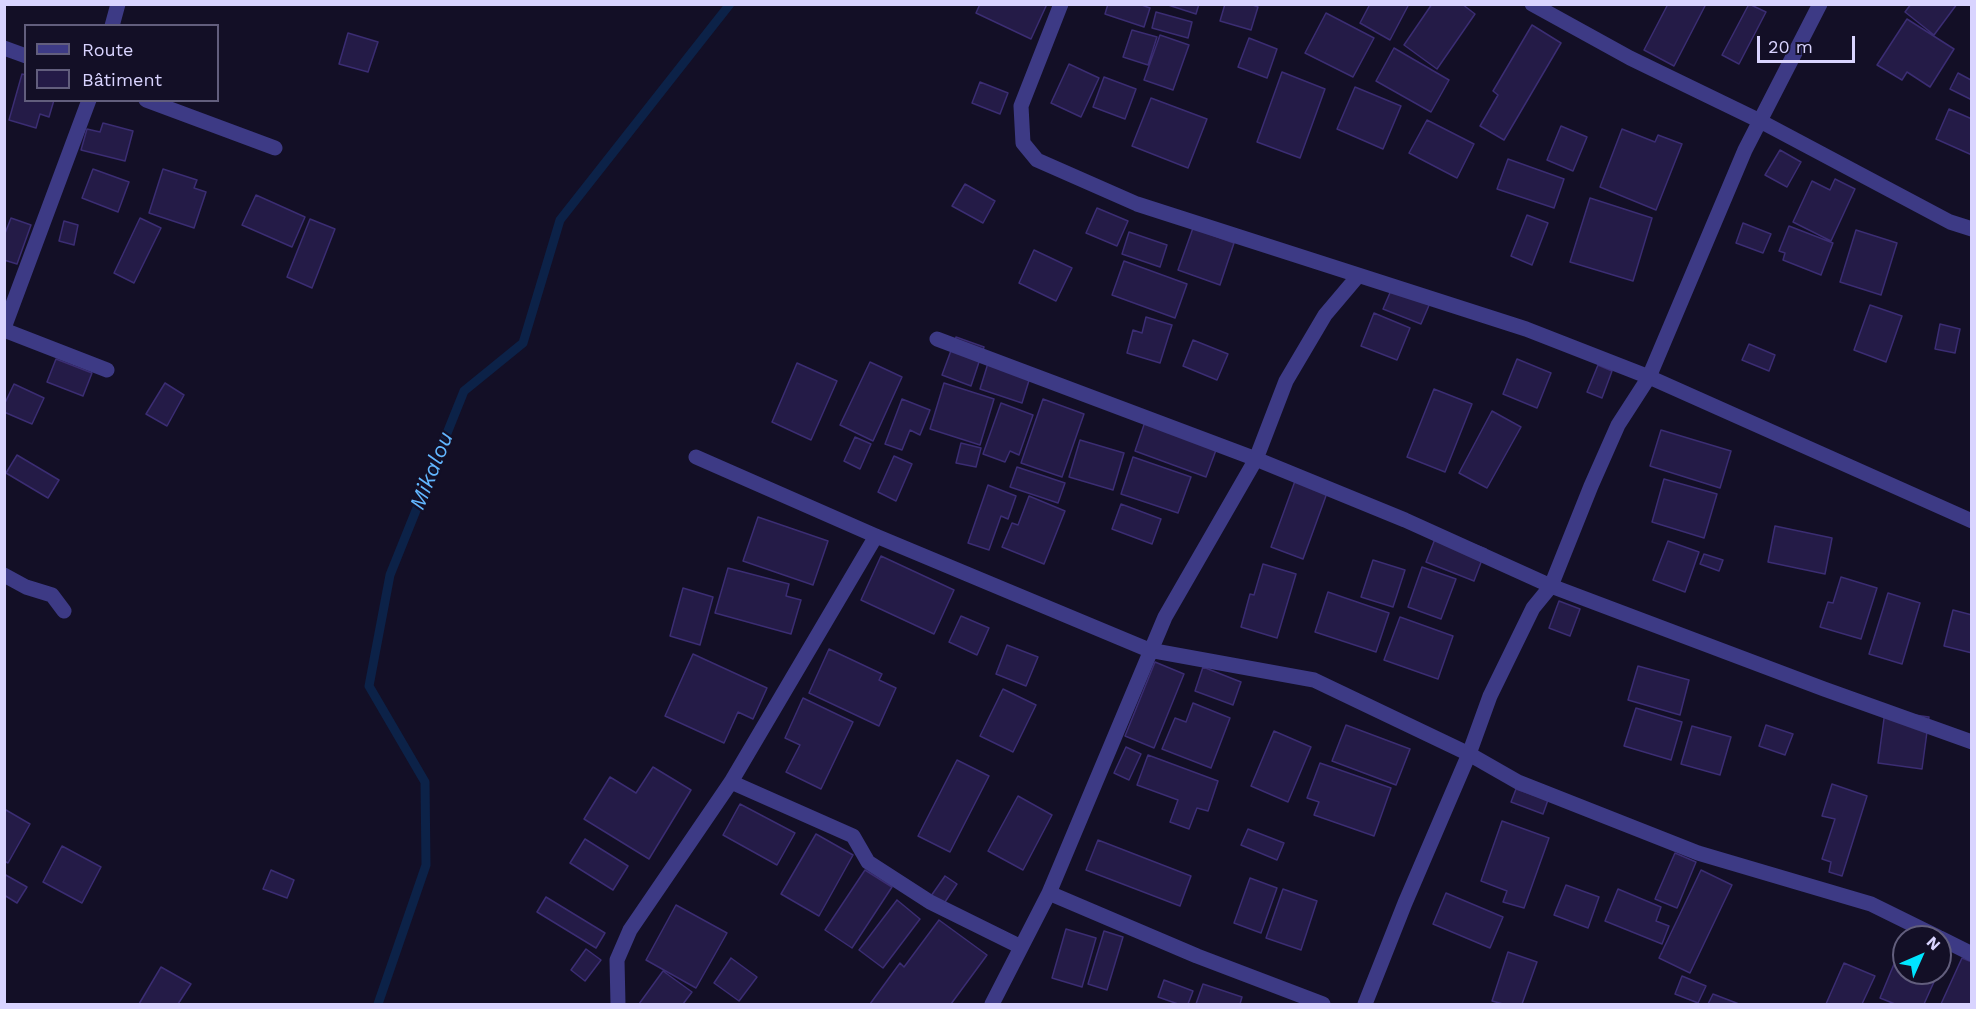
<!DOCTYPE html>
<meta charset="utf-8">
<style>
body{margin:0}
#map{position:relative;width:1976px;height:1009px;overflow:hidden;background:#130f26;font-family:"Work Sans",sans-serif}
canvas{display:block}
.frame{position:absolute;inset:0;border:6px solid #d9d4ff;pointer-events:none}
.legend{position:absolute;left:24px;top:24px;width:195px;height:78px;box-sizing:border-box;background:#130f26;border:2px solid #625e7d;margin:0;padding:8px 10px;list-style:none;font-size:18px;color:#d9d4ff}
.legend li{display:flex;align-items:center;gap:12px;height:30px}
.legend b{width:30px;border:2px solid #625e7d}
.north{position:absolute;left:1892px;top:925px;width:60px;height:60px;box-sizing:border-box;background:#130f26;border:2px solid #625e7d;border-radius:50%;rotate:45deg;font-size:16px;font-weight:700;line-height:24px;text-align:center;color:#d9d4ff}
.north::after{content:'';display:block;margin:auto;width:21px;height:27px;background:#00e5ff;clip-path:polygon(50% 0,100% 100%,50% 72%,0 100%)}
.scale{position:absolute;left:1757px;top:36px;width:98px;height:27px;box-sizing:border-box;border:3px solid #d9d4ff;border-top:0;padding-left:8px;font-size:18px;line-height:21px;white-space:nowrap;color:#d9d4ff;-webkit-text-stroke:4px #130f26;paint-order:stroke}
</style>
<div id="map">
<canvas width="1976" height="1009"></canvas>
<div class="frame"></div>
<ul class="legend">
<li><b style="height:8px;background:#3d3a85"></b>Route</li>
<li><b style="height:16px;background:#241b47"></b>Bâtiment</li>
</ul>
<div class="north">N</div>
<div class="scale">20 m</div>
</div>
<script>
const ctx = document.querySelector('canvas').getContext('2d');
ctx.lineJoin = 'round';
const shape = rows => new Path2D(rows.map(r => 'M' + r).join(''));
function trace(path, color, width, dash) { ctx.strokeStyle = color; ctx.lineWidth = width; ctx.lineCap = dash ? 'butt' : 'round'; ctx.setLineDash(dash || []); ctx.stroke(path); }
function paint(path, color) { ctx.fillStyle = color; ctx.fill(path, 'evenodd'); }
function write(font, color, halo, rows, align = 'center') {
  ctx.font = font + ' "Work Sans",sans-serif'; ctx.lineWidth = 4.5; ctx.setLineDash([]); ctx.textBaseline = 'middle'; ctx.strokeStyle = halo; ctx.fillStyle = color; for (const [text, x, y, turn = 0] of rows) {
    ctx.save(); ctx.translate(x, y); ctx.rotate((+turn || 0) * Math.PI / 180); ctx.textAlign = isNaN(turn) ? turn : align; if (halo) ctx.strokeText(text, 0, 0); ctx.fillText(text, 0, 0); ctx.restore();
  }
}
trace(shape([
 [378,1004,426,865,425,782,369,686,390,575,464,391,523,343,560,220,730,4]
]), '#0c2248', 9);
const building = shape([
 [980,4,1047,4,1031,39,976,13,980,4],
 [1108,4,1139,4,1150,8,1144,27,1105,14,1108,4],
 [1165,4,1199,4,1196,14,1165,4],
 [1225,4,1250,4,1258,7,1251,30,1220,21,1225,4],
 [1370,4,1409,4,1390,40,1360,23,1370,4],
 [1432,4,1462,4,1475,14,1437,69,1404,45,1432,4],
 [1668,4,1706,4,1674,66,1644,50,1668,4],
 [1749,4,1766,12,1739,64,1722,55,1749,4],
 [1911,4,1957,4,1934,35,1905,12,1911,4],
 [1156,12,1192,22,1188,38,1152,28,1156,12],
 [1326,13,1374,38,1353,77,1305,53,1326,13],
 [1907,19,1954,49,1930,87,1907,72,1902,80,1877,65,1907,19],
 [1532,25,1561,43,1504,140,1480,126,1498,95,1493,91,1532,25],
 [1132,30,1157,37,1148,65,1123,57,1132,30],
 [348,33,378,42,368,72,339,64,348,33],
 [1160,35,1189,45,1173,90,1144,80,1160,35],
 [1249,38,1277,49,1267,78,1238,67,1249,38],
 [1394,48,1449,80,1431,112,1376,81,1394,48],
 [1069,64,1099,78,1081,117,1051,103,1069,64],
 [1282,72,1325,89,1300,158,1257,142,1282,72],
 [1958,73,1971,80,1972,78,1972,100,1950,89,1958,73],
 [22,74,26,75,26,100,54,100,49,117,40,114,36,128,9,120,22,74],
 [1104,77,1136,89,1125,119,1093,107,1104,77],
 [980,82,1008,93,1000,114,972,103,980,82],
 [1355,87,1401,106,1383,149,1337,129,1355,87],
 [1151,98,1207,119,1188,168,1132,146,1151,98],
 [1949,109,1972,119,1972,155,1936,139,1949,109],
 [1427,120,1474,144,1457,178,1409,153,1427,120],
 [103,123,133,131,125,161,81,150,87,129,100,132,103,123],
 [1561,126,1587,137,1573,171,1547,160,1561,126],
 [1622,129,1655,142,1658,135,1682,144,1656,210,1600,187,1622,129],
 [1780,150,1801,162,1787,187,1765,175,1780,150],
 [1508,159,1564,179,1554,208,1497,189,1508,159],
 [93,169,129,182,118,212,82,198,93,169],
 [163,169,197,180,194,188,206,192,194,228,149,213,163,169],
 [1835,179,1855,189,1831,241,1793,222,1812,181,1830,190,1835,179],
 [965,184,995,201,983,223,952,206,965,184],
 [256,195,305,217,292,247,242,225,256,195],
 [1590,198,1652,218,1633,281,1570,262,1590,198],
 [1097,208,1128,221,1117,246,1086,233,1097,208],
 [1527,215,1548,223,1532,265,1511,256,1527,215],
 [11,218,31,225,17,264,4,260,4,236,11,218],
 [140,218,161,228,134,283,114,273,140,218],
 [310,219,335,229,312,288,287,277,310,219],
 [64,221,78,225,74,245,59,241,64,221],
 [1743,223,1771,234,1763,253,1736,243,1743,223],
 [1789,226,1833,243,1821,275,1783,260,1785,253,1779,251,1789,226],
 [1193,228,1234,243,1220,285,1178,270,1193,228],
 [1856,230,1897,243,1881,295,1840,282,1856,230],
 [1129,232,1167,245,1160,267,1122,254,1129,232],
 [1034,250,1072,268,1056,301,1019,283,1034,250],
 [1124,261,1187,284,1175,318,1112,295,1124,261],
 [1395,281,1433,296,1421,324,1383,309,1395,281],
 [1870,305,1902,316,1886,362,1854,350,1870,305],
 [1374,313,1410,328,1397,360,1361,346,1374,313],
 [1146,317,1172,325,1160,363,1127,353,1133,330,1142,333,1146,317],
 [1940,324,1960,329,1955,353,1935,349,1940,324],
 [956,337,984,347,971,386,942,375,956,337],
 [1193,340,1228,354,1217,380,1183,366,1193,340],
 [1749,344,1775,355,1769,371,1742,360,1749,344],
 [56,359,92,373,83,396,47,382,56,359],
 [1517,359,1551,373,1537,408,1503,394,1517,359],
 [989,360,1031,374,1022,403,980,389,989,360],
 [870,362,902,377,873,441,840,425,870,362],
 [797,363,837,381,811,440,772,422,797,363],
 [1598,365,1612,371,1602,398,1587,392,1598,365],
 [165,383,184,395,167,426,146,414,165,383],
 [944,383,994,399,980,445,930,429,944,383],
 [14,384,44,398,32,424,4,412,4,405,14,384],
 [1434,389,1472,404,1445,472,1407,457,1434,389],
 [902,399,930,410,920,435,910,430,902,450,885,444,902,399],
 [1043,399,1084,414,1062,477,1021,463,1043,399],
 [1001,403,1033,415,1019,455,1010,451,1005,462,983,454,1001,403],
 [1492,411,1521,427,1487,488,1459,473,1492,411],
 [1147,416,1219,442,1206,477,1135,451,1147,416],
 [1661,430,1731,451,1720,488,1650,466,1661,430],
 [855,437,871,444,860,469,844,461,855,437],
 [1080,440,1124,453,1113,490,1069,477,1080,440],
 [961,443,981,448,976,467,956,463,961,443],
 [17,455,59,480,48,498,6,473,17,455],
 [894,456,912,464,896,501,878,492,894,456],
 [1133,457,1191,477,1178,513,1121,494,1133,457],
 [1017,467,1065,483,1058,503,1010,487,1017,467],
 [1664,479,1717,494,1704,538,1652,522,1664,479],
 [1295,481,1327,493,1303,559,1271,547,1295,481],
 [988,485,1016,496,1008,519,1001,516,989,550,968,543,988,485],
 [1029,496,1065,511,1044,564,1002,547,1012,523,1018,525,1029,496],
 [1121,504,1161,519,1152,544,1112,529,1121,504],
 [758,517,828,541,813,585,743,561,758,517],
 [1775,526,1832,538,1825,574,1768,562,1775,526],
 [1438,531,1486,549,1474,581,1426,562,1438,531],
 [1668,541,1699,552,1685,592,1653,580,1668,541],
 [1704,554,1723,560,1719,571,1700,564,1704,554],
 [881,556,954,590,934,634,861,600,881,556],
 [1373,560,1405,570,1393,607,1361,597,1373,560],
 [1263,564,1296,574,1277,638,1241,627,1250,594,1254,595,1263,564],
 [1422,567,1456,579,1441,619,1408,607,1422,567],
 [728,568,789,584,786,596,801,600,791,634,715,613,728,568],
 [1841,577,1877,588,1861,639,1820,627,1828,602,1833,603,1841,577],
 [683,588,713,597,700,645,670,636,683,588],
 [1328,592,1389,613,1376,652,1315,632,1328,592],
 [1888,593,1920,603,1902,664,1869,654,1888,593],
 [1559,601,1580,609,1570,636,1549,628,1559,601],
 [1953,610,1972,615,1972,653,1944,646,1953,610],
 [961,616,989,628,977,655,949,642,961,616],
 [1400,617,1453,636,1438,679,1384,660,1400,617],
 [1007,645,1038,657,1026,686,996,674,1007,645],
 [829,649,882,674,879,680,896,688,879,726,809,693,829,649],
 [693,654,767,688,753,719,738,712,724,743,665,716,693,654],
 [1155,662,1184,674,1154,748,1125,736,1155,662],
 [1638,666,1689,680,1680,715,1628,700,1638,666],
 [1203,667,1241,682,1233,705,1195,691,1203,667],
 [1003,689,1036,705,1013,752,980,736,1003,689],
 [803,698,853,722,821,789,786,772,800,745,785,738,803,698],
 [1193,703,1230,718,1211,768,1162,749,1175,718,1186,722,1193,703],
 [1636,708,1682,722,1671,760,1624,746,1636,708],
 [1885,711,1929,717,1922,769,1878,763,1885,711],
 [1346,725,1410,749,1396,785,1332,761,1346,725],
 [1766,725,1793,734,1785,755,1759,746,1766,725],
 [1692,726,1731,737,1720,775,1681,764,1692,726],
 [1274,731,1311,747,1288,802,1251,786,1274,731],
 [1126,747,1141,754,1129,780,1114,773,1126,747],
 [1148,755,1218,781,1208,811,1197,808,1189,829,1170,822,1178,800,1137,785,1148,755],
 [957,760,989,776,950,852,918,836,957,760],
 [1320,763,1391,788,1374,836,1314,815,1319,802,1307,798,1320,763],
 [653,767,691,790,649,859,584,819,610,777,636,793,653,767],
 [1832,784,1867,796,1842,876,1829,872,1831,862,1822,859,1835,819,1822,816,1832,784],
 [1516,789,1548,800,1543,814,1511,802,1516,789],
 [1018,796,1052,815,1023,870,988,851,1018,796],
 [740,804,795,833,777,865,723,835,740,804],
 [6,810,30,824,8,863,4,861,4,813,6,810],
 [1502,821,1549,838,1524,908,1503,902,1507,891,1481,881,1502,821],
 [1248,829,1284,843,1277,860,1241,845,1248,829],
 [816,834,853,855,819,916,781,894,816,834],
 [585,839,628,866,613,890,570,863,585,839],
 [1098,840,1191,876,1180,906,1086,870,1098,840],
 [62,846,101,867,82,903,43,882,62,846],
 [1675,853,1696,862,1677,908,1655,899,1675,853],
 [271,870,294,880,287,898,263,889,271,870],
 [865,870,892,887,852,948,825,930,865,870],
 [1701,870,1732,885,1690,973,1659,958,1701,870],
 [4,874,27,887,17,903,4,895,4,874],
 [945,876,957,884,943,905,931,896,945,876],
 [1250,878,1277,888,1261,933,1234,923,1250,878],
 [1566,885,1599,897,1588,928,1554,915,1566,885],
 [1283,889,1317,901,1301,950,1266,938,1283,889],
 [1618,889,1661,907,1656,921,1669,926,1662,944,1605,921,1618,889],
 [1446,893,1503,917,1490,948,1433,924,1446,893],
 [546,897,605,933,596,948,537,912,546,897],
 [897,900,920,919,883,968,859,950,897,900],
 [676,905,727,933,696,988,646,960,676,905],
 [939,920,987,955,951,1004,870,1004,900,963,904,967,939,920],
 [1066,929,1096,938,1082,987,1052,978,1066,929],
 [1104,931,1123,937,1107,990,1088,984,1104,931],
 [1904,940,1904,973,1938,973,1924,1004,1895,1004,1880,998,1904,940],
 [586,949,601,960,585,981,571,970,586,949],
 [1508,952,1537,962,1522,1004,1503,1004,1492,1001,1508,952],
 [731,958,757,977,739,1001,714,983,731,958],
 [1962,958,1972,962,1972,1004,1941,1004,1962,958],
 [1844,963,1875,976,1862,1004,1826,1004,1844,963],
 [161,967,191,984,178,1004,139,1004,161,967],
 [663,971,692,992,683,1004,639,1004,663,971],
 [1682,976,1706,986,1698,1003,1675,994,1682,976],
 [1164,980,1193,991,1188,1004,1178,1004,1158,997,1164,980],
 [1203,984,1242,997,1240,1004,1196,1004,1203,984],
 [1713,994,1739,1004,1708,1004,1713,994]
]);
paint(building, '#241b47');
trace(building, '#3b2d73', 1.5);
trace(shape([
 [1061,4,1021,106,1023,143,1037,160,1137,204,1526,329,1649,377,1972,521],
 [1532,4,1630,58,1760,121,1950,222,1972,229],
 [112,26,118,4],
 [4,48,26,56],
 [146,100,275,148],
 [4,328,89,100],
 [4,330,107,370],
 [937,339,1256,459,1405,520,1551,586,1824,689,1972,742],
 [696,457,876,536,1149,650,1314,680,1469,754,1518,782,1698,853,1871,904,1938,937],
 [4,575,26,587,52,595,64,611],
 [731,782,853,836,868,862,930,902,1021,947],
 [1049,893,1197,956,1323,1004],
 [1940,938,1972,954],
 [618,1004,617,960,630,930,731,782,876,536],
 [992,1004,1049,893,1165,617,1256,459,1286,381,1325,315,1358,276],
 [1365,1004,1405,903,1469,754,1490,696,1533,608,1551,586,1591,486,1618,425,1649,377,1745,150,1820,4]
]), '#3d3a85', 15);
write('italic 22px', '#62b6ff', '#130f26', [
 ["Mikalou",432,471,-68]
]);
</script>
